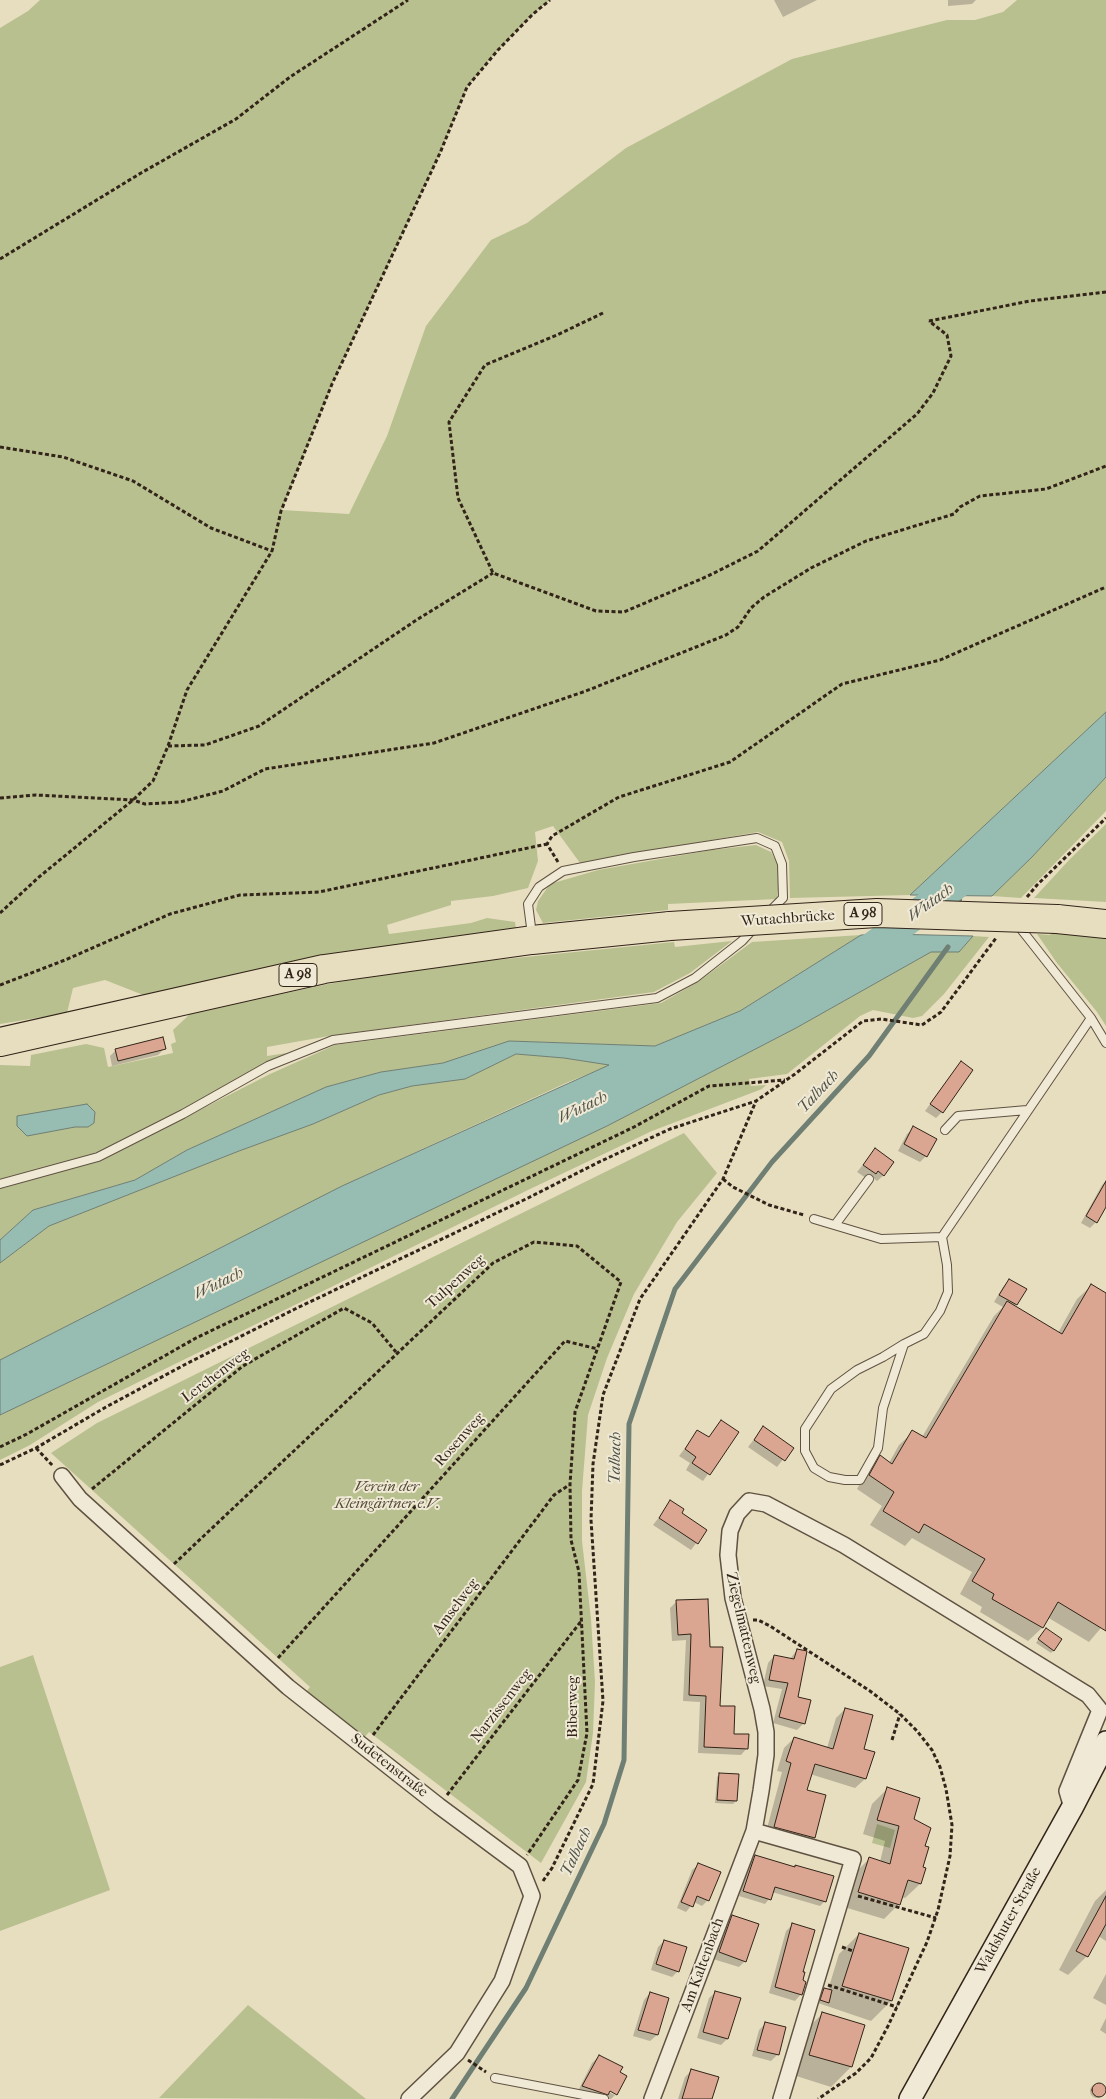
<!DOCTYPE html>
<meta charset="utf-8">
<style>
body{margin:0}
canvas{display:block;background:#e7ddbf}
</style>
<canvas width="1106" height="2099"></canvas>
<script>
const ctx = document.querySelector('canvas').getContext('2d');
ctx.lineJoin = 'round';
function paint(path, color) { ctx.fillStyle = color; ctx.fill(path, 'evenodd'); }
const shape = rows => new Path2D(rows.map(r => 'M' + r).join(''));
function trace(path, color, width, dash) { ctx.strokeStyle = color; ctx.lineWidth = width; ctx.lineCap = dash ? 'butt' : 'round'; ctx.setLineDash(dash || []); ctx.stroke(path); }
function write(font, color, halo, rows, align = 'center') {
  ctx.font = font + ' "IM FELL French Canon",serif'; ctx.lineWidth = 4; ctx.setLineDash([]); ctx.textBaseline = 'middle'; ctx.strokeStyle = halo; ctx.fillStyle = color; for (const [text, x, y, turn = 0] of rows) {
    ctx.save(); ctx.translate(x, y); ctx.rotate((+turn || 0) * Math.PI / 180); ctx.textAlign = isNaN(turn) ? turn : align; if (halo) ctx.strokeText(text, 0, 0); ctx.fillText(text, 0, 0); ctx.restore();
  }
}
paint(shape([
 [40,0,550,0,533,14,498,50,467,87,440,153,332,384,282,510,349,514,387,436,426,326,491,240,527,223,626,148,792,59,947,20,975,20,1003,12,1017,0,1106,0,1106,712,910,895,790,898,789,861,782,842,758,832,580,863,553,826,535,832,538,861,528,888,493,896,451,901,451,905,387,925,389,934,471,923,487,918,515,922,516,929,151,998,105,980,73,988,67,1013,0,1024,0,28,28,11],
 [1106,777,1106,811,1021,898,992,896,1032,857],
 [1106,824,1106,902,1034,898,1070,859],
 [756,845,771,852,777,863,779,880,777,899,668,904,668,910,543,923,536,910,538,901,550,884,598,870,711,850],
 [1053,930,1106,934,1106,1026,1097,1012,1057,963,1037,934,1050,935],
 [861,935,740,1011,655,1046,509,1041,443,1063,381,1072,326,1087,187,1150,135,1180,33,1210,0,1240,0,1189,102,1160,270,1074,335,1045,661,1003,698,982,752,942],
 [973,936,989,937,944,994,922,1016,913,1018,873,1010,860,1016,787,1074,749,1079,751,1086,766,1085,762,1089,652,1131,528,1190,98,1402,30,1445,0,1460,0,1415,607,1126,796,1028,931,952,959,952],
 [732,941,690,973,654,992,329,1036,267,1047,267,1056,287,1053,177,1113,95,1154,0,1180,0,1065,30,1066,31,1055,86,1044,104,1048,108,1067,173,1053,171,1044,176,1042,173,1030,190,1014,328,984,436,966,674,942,675,947],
 [516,1054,564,1058,610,1065,566,1083,342,1186,0,1360,0,1263,49,1226,239,1151,313,1124,379,1095,412,1086,465,1079],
 [684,1133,717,1173,677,1222,634,1294,607,1358,588,1415,582,1491,582,1541,591,1619,595,1682,593,1733,586,1782,541,1863,369,1732,361,1741,303,1696,310,1687,51,1453,97,1423],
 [33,1655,110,1890,0,1931,0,1667],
 [877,1824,895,1830,890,1848,872,1843],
 [248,2005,366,2099,159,2098]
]), '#b9c08f');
const water = shape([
 [1106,712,1106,777,1032,857,992,896,910,895,1106,712],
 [889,934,973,936,959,952,931,952,796,1028,607,1126,0,1415,0,1360,342,1186,609,1065,564,1058,516,1054,465,1079,412,1086,379,1095,313,1124,239,1151,49,1226,0,1263,0,1240,33,1210,135,1180,187,1150,326,1087,381,1072,443,1063,509,1041,655,1046,740,1011,861,935,889,934],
 [87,1104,95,1112,94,1123,88,1127,75,1127,27,1136,17,1126,17,1116,87,1104]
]);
paint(water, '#97bcb1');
trace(water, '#6f7f74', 1);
paint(shape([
 [774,0,817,0,783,17],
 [948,0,976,0,972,4,948,6],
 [165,1048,158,1055,112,1066,110,1056,116,1050],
 [961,1062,942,1112,936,1118,925,1111],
 [914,1128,926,1156,920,1162,898,1151,907,1134],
 [875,1150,884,1175,877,1181,872,1177,869,1180,857,1172],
 [1106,1181,1106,1204,1096,1222,1090,1228,1081,1223,1102,1185],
 [1009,1280,1025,1289,1014,1307,1058,1333,1077,1299,1091,1286,1106,1295,1106,1622,1089,1642,1047,1617,1042,1628,1028,1641,980,1612,982,1607,960,1594,972,1572,912,1538,905,1546,870,1525,882,1506,857,1489,867,1470,880,1457,889,1463,899,1445,913,1432,922,1437,994,1316,1003,1307,994,1302,1003,1287],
 [721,1422,737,1433,703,1481,686,1470,690,1463,679,1456,698,1431,708,1438],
 [763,1428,792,1448,777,1467,748,1447],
 [671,1502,680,1514,705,1531,691,1550,653,1525],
 [677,1601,708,1648,719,1707,732,1735,747,1748,741,1755,698,1753,700,1702,683,1701,686,1640,672,1641,670,1608],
 [1043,1632,1054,1650,1051,1653,1036,1643],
 [797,1650,796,1698,804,1723,797,1730,773,1723,782,1689,763,1686,768,1663,774,1656,790,1659],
 [845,1709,862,1749,873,1753,865,1779,855,1788,810,1774,805,1791,813,1837,804,1847,765,1836,782,1772,777,1771,784,1748,794,1738,827,1748,836,1718],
 [720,1774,736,1801,733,1804,715,1803,717,1777],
 [887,1789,923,1847,920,1884,905,1898,901,1897,899,1904,884,1919,844,1907,854,1874,869,1859,880,1862,885,1841,863,1834,872,1804],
 [755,1857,825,1901,820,1906,772,1892,769,1899,765,1904,739,1896,750,1862],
 [698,1865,708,1900,702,1906,694,1902,686,1912,677,1908,692,1870],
 [1106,1890,1106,1941,1098,1936,1087,1956,1068,1975,1059,1970,1095,1901],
 [732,1916,745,1961,739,1967,713,1959,726,1923],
 [792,1925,802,1973,801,1994,795,2001,769,1993,786,1931],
 [859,1934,891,2001,871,2021,818,2003,822,1992,825,1989,828,1990,839,1954],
 [664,1941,678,1971,672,1977,651,1970,658,1947],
 [1106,1974,1106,2005,1093,1998],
 [716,1992,739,1999,727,2039,721,2045,697,2038,709,1998],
 [650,1993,668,1998,657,2035,650,2041,633,2036,644,2000],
 [822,2014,851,2067,831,2087,790,2074,802,2034],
 [1106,2018,1106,2034,1100,2030],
 [765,2024,778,2054,771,2061,752,2056,759,2030],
 [599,2056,625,2077,616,2095,616,2093,605,2087,604,2090,615,2095,611,2099,577,2093,592,2063],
 [691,2071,711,2099,678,2099,685,2077],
 '1090 2091a7 7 0 1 1 14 0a7 7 0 1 1-14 0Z'
]), '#0003');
trace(shape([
 [959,908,960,890],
 [452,2099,526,1988,604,1824,624,1760,629,1424,675,1289,772,1162,869,1056,948,947]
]), '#6f7f74', 5);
trace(shape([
 [858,957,960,882,971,871]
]), '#97bcb1', 29);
const building = shape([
 [163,1037,166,1049,118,1061,115,1049,163,1037],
 [961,1061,973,1070,943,1113,930,1104,961,1061],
 [913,1126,937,1139,927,1157,904,1144,913,1126],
 [875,1148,894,1162,884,1176,878,1171,876,1174,863,1165,875,1148],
 [1106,1181,1106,1207,1097,1223,1086,1216,1106,1181],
 [1009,1279,1027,1289,1017,1305,999,1295,1009,1279],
 [1091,1284,1106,1293,1106,1631,1058,1602,1043,1628,992,1599,994,1594,972,1581,985,1559,924,1524,919,1533,883,1511,894,1492,869,1475,880,1455,892,1464,912,1430,926,1438,1007,1301,1062,1334,1091,1284],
 [721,1420,739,1432,710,1475,692,1463,696,1457,685,1449,697,1430,709,1437,721,1420],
 [763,1426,794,1448,785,1461,754,1440,763,1426],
 [670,1500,684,1509,682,1513,707,1530,698,1544,659,1518,670,1500],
 [708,1599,710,1647,723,1647,720,1706,735,1706,734,1734,749,1734,748,1749,704,1747,706,1696,689,1695,691,1634,678,1635,676,1600,708,1599],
 [1046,1628,1062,1639,1054,1651,1038,1639,1046,1628],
 [797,1649,807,1651,798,1697,811,1700,805,1724,779,1717,788,1683,769,1680,774,1655,794,1659,797,1649],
 [845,1708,873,1715,864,1749,875,1752,866,1779,815,1764,807,1790,826,1795,815,1838,774,1827,791,1763,786,1761,794,1737,833,1749,845,1708],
 [719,1773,739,1774,737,1801,717,1800,719,1773],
 [887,1787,920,1798,914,1819,931,1828,925,1846,929,1847,923,1867,926,1868,921,1884,908,1880,900,1905,858,1892,869,1857,890,1864,899,1826,877,1820,887,1787],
 [755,1855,795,1867,795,1865,834,1876,826,1902,775,1887,771,1900,743,1891,755,1855],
 [698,1863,721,1872,709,1901,697,1896,693,1907,681,1902,698,1863],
 [1106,1896,1106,1924,1088,1957,1076,1951,1106,1896],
 [732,1915,759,1924,746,1962,719,1952,732,1915],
 [792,1923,815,1930,803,1972,805,1972,803,1980,806,1982,802,1995,775,1987,792,1923],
 [859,1933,909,1948,892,2001,842,1986,859,1933],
 [664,1940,687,1947,679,1972,656,1964,664,1940],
 [824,1988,832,1990,829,2003,820,2000,824,1988],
 [715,1991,741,1998,728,2039,703,2032,715,1991],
 [650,1992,669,1998,658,2035,638,2030,650,1992],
 [822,2012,865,2025,852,2067,809,2055,822,2012],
 [765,2022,786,2027,779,2055,757,2050,765,2022],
 [599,2055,623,2067,620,2072,627,2076,617,2095,610,2091,608,2095,582,2086,599,2055],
 [691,2069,719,2077,712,2099,682,2099,691,2069],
 '1092 2090a7 7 0 1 1 14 0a7 7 0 1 1-14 0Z'
]);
paint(building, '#daa691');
trace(building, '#322419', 1);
const lane = shape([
 [1017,924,1091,1018,1106,1043],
 [532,935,528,904,539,887,563,871,634,857,757,838,775,846,782,864,783,898,768,913],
 [945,1130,958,1116,1027,1110],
 [0,1184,98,1157,183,1114,268,1066,333,1040,657,998,695,978,742,941,753,929],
 [814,1219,881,1239,942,1237,1091,1018],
 [835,1225,869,1179],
 [904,1344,883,1408,878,1448,860,1480,845,1480,829,1477,814,1468,805,1451,805,1429,831,1389,857,1370,883,1357,904,1344,924,1334,940,1311,948,1292,947,1265,942,1237],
 [495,2078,604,2099]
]);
const street = shape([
 [62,1476,80,1499,288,1687,439,1806,520,1866,532,1896,502,1981,457,2053,409,2099],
 [754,1831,853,1859,781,2099],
 [652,2099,754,1831,761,1791,766,1755,766,1732,762,1709,733,1598,728,1555,730,1531,737,1514,749,1501,766,1504,844,1545,1088,1695,1100,1710,1067,1791,1072,1808]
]);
const secondary = shape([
 [910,2099,1072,1808,1106,1742]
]);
const highway = shape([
 [1057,919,1106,924],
 [0,1042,324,969,532,940,670,926]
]);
trace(lane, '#5f5242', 10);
trace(street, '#5f5242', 18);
trace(secondary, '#322419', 24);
trace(highway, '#322419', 30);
trace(shape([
 [0,259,141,173,236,119,290,77,408,0],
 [603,313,557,335,485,365,449,422,458,498,493,573,596,611,624,612,708,576,758,551,917,414,933,393,951,356,947,335,929,321],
 [929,321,1030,301,1106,292],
 [0,447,63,457,133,481,211,528,272,551],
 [168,746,205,745,259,726,418,619,493,573],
 [0,798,36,795,133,800,145,804,180,802,223,791,265,769,434,743,586,691,726,635,738,627,751,608,764,597,811,568,866,541,954,514,960,507,980,496,1046,489,1106,466],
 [558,862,547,844,552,836,619,797,730,762,842,684,940,660,1106,587],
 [1027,897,1037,885,1106,818],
 [0,913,39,877,133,800,153,781,168,746,187,690,272,551,281,511,332,384,440,153,467,87,498,50,533,14,550,0],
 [0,985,65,960,170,914,240,895,319,892,547,844],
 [723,1179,733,1187,769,1205,804,1215],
 [0,1447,27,1434,196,1338,634,1127,709,1086,785,1080],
 [36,1448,53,1466],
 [0,1465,36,1448,106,1407,186,1364,295,1309,528,1198,597,1163,670,1129,756,1101,795,1074,863,1021,881,1019,922,1025,941,1012,996,938],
 [92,1489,243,1366,344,1308,372,1323,396,1352],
 [174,1564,493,1263,534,1242,577,1246,621,1282,575,1412,570,1484,571,1540,579,1572,587,1733,578,1780,527,1855],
 [753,1620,758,1620,770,1626,870,1691,900,1714,917,1731,932,1750,940,1767,946,1789,952,1825,950,1856,938,1910,927,1942,888,2026,871,2058,856,2073,818,2099],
 [278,1658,565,1341,598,1349],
 [373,1735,554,1495,569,1485],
 [892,1740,900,1714],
 [447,1795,582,1620],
 [543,1881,552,1868,593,1784,603,1701,591,1520,593,1464,603,1395,640,1299,723,1179,756,1101],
 [858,1896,936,1918],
 [842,1947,853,1951],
 [828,1985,897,2007],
 [468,2060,486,2072]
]), '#322419', 3, [4, 2.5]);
trace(lane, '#efe9d5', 8);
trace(street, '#efe9d5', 15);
trace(secondary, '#efe9d5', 21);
trace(highway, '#e7ddbf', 28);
const highwayBridge = shape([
 [670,926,877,913,1057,919]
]);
trace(highwayBridge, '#322419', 30, []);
trace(highwayBridge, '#e7ddbf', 28);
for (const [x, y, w] of [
 [863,914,38],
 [298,975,38]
]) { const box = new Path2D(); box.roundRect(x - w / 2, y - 11.5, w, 23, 4); ctx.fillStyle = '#efe9d5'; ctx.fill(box); trace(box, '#322419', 1); }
write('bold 14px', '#322419', null, [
 ["A 98",863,914],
 ["A 98",298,975]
]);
write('15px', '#322419', '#efe9d5', [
 ["Wutachbrücke",788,919,-4],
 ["Tulpenweg",456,1282,-42],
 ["Lerchenweg",216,1376,-37],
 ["Rosenweg",460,1440,-48],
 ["Amselweg",456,1607,-53],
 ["Ziegelmattenweg",743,1628,77],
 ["Narzissenweg",502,1706,-52],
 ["Biberweg",573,1707,-90],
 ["Sudetenstraße",389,1766,38],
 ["Waldshuter Straße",1009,1921,-61],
 ["Am Kaltenbach",703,1965,-70]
]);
write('italic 15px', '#544b36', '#efe9d5', [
 ["Verein der",387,1487],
 ["Kleingärtner e.V.",387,1504]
]);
write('italic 16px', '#505247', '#efe9d5', [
 ["Wutach",931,903,-36],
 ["Talbach",819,1092,-47],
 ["Wutach",583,1108,-26],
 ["Wutach",219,1284,-26],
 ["Talbach",616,1458,-89],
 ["Talbach",577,1852,-65]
]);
</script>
